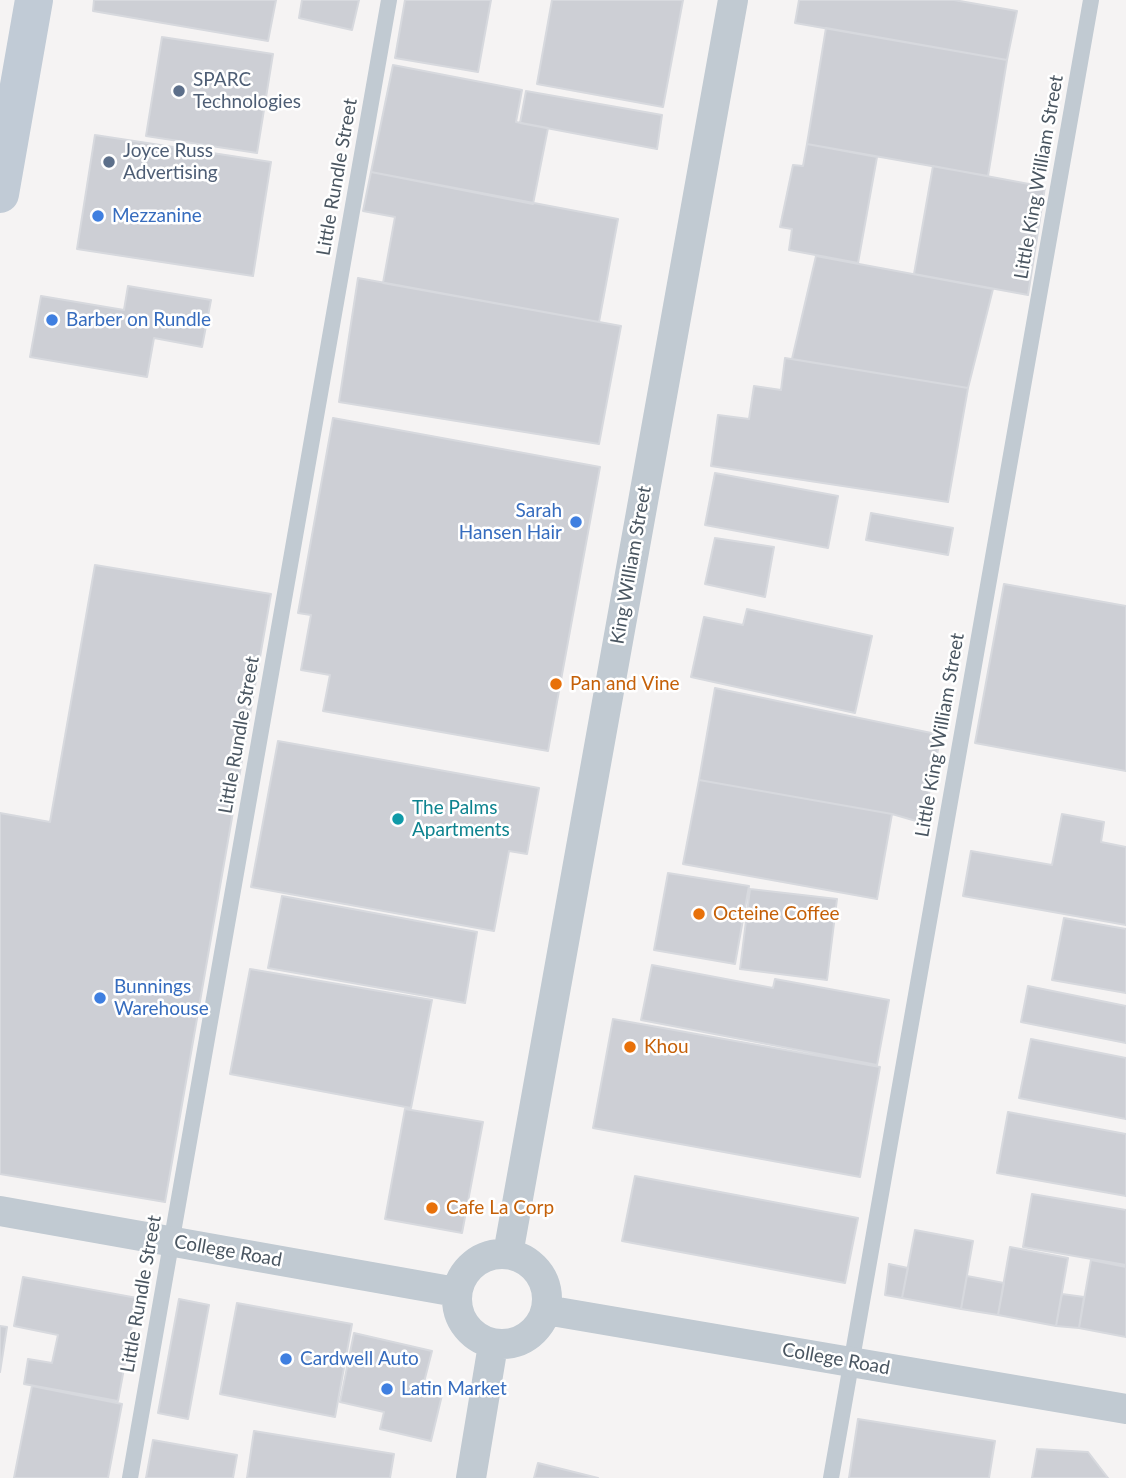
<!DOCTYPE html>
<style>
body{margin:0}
canvas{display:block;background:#f5f3f3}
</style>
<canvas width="1126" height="1478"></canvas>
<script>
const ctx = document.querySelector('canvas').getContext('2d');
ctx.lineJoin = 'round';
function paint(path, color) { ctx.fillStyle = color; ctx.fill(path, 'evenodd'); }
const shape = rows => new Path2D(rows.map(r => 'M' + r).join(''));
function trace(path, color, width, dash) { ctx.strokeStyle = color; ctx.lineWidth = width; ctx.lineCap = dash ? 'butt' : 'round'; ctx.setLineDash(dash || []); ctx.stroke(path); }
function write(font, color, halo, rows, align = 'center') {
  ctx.font = font + ' Lato,sans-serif'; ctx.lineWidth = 5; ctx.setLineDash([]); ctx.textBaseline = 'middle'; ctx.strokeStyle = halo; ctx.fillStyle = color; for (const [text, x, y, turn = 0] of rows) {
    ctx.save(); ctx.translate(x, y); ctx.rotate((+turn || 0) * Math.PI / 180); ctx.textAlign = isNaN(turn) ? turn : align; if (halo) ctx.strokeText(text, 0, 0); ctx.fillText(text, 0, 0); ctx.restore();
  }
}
const building = shape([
 [94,0,276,0,268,41,93,11,94,0],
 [302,0,359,0,352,30,299,18,302,0],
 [405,0,491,0,478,72,395,58,405,0],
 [552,0,683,0,663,107,537,84,552,0],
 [799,0,954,0,1017,11,1007,60,795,23,799,0],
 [826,28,1007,60,988,176,807,144,826,28],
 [162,37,273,54,257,153,146,136,162,37],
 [393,65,522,90,516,122,548,128,533,204,371,172,393,65],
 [526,91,662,115,657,149,520,123,526,91],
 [95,135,271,162,253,276,77,249,95,135],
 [807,144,877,157,858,263,789,250,792,229,780,227,793,165,803,166,807,144],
 [933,166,1045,187,1028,295,914,274,933,166],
 [371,172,618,219,599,322,383,283,395,217,363,211,371,172],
 [816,256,993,289,968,388,792,359,816,256],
 [358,278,621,326,599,444,339,402,358,278],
 [128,286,211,300,202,347,154,338,147,377,30,357,41,296,124,310,128,286],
 [785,358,968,388,948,502,711,466,718,415,749,419,754,386,781,390,785,358],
 [333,418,600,467,548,751,323,711,330,675,301,670,311,615,298,613,333,418],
 [715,473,838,496,828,548,705,525,715,473],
 [871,513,953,528,948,555,866,540,871,513],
 [715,538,774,547,765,597,705,584,715,538],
 [95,565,271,594,165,1202,0,1174,0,813,50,822,95,565],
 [1004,584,1126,606,1126,771,975,743,1004,584],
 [747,609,872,636,855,713,691,677,704,617,743,625,747,609],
 [715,688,941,735,923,823,892,814,699,780,715,688],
 [278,741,539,788,527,854,509,851,494,931,251,887,278,741],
 [699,780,892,814,877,899,683,864,699,780],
 [1062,814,1104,822,1101,842,1126,847,1126,925,963,896,971,851,1052,865,1062,814],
 [668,873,749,886,735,964,654,950,668,873],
 [750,889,837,899,827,980,740,969,750,889],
 [282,896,477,932,465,1003,268,968,282,896],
 [1064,918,1126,929,1126,993,1052,980,1064,918],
 [652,965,773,988,775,979,889,1000,877,1065,641,1020,652,965],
 [250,969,432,1000,411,1108,230,1074,250,969],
 [1028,986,1126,1006,1126,1043,1021,1022,1028,986],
 [613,1019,880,1067,860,1177,593,1128,613,1019],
 [1031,1039,1126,1058,1126,1119,1019,1098,1031,1039],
 [405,1109,483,1122,462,1233,385,1219,405,1109],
 [1008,1112,1126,1134,1126,1196,997,1173,1008,1112],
 [635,1176,858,1218,845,1283,622,1241,635,1176],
 [1032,1194,1126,1210,1126,1265,1023,1247,1032,1194],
 [915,1230,973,1241,961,1309,902,1298,915,1230],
 [1010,1247,1068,1258,1056,1326,998,1315,1010,1247],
 [1091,1260,1126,1267,1126,1337,1079,1328,1091,1260],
 [889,1264,908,1268,902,1298,885,1295,889,1264],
 [967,1276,1004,1283,998,1315,961,1309,967,1276],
 [23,1277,137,1298,118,1401,24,1384,28,1359,52,1363,58,1335,14,1326,23,1277],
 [1062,1294,1084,1297,1079,1328,1056,1326,1062,1294],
 [179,1299,209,1305,188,1419,158,1413,179,1299],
 [237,1303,352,1324,335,1417,220,1394,237,1303],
 [0,1326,7,1327,0,1372,0,1326],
 [354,1333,432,1351,422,1390,442,1395,431,1441,380,1429,384,1412,340,1402,354,1333],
 [32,1386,122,1404,108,1478,14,1478,32,1386],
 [858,1419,995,1441,989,1478,849,1478,858,1419],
 [254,1431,394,1454,390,1478,247,1478,254,1431],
 [153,1440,237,1455,233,1478,146,1478,153,1440],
 [1037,1449,1088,1452,1108,1478,1032,1478,1037,1449],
 [538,1463,598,1478,534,1478,538,1463]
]);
paint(building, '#cdcfd5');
trace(building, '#d7d9de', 2);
trace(shape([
 [130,1478,389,0],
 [831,1478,1091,0]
]), '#c1cad2', 16);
trace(shape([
 [0,1211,456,1292],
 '457 1299a45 45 0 1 1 90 0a45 45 0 1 1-90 0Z',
 [508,1254,733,0],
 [546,1310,1126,1409],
 [471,1478,493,1345]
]), '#c1cad2', 30);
trace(shape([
 [0,194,34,0]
]), '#c1cbd6', 38);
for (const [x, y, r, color] of [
 [179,91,7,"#5c6f8a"],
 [109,162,7,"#5c6f8a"],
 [98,216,7,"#3f7fe0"],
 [52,320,7,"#3f7fe0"],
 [576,522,7,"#3f7fe0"],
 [556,684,7,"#e8710a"],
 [398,819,7,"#0f9aa8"],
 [699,914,7,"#e8710a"],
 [100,998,7,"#3f7fe0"],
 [630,1047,7,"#e8710a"],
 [432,1208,7,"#e8710a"],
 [286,1359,7,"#3f7fe0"],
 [387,1389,7,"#3f7fe0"]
]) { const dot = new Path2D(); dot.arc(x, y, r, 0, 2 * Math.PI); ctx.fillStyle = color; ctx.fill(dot); trace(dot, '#fff', 2.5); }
write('19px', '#4e5e75', '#fff', [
 ["SPARC",193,80],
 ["Technologies",193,102],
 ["Joyce Russ",123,151],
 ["Advertising",123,173]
], 'left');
write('19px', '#4a5661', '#fff', [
 ["Little Rundle Street",337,177,-80],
 ["Little King William Street",1039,177,-80],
 ["King William Street",631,565,-80],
 ["Little Rundle Street",239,735,-80],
 ["Little King William Street",940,735,-80],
 ["College Road",228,1251,10],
 ["Little Rundle Street",141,1294,-80],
 ["College Road",836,1359,10]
]);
write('19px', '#366cbe', '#fff', [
 ["Mezzanine",112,216],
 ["Barber on Rundle",66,320],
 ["Sarah",562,511,"right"],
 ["Hansen Hair",562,533,"right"],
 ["Bunnings",114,987],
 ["Warehouse",114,1009],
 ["Cardwell Auto",300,1359],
 ["Latin Market",401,1389]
], 'left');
write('19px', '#c56008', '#fff', [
 ["Pan and Vine",570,684],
 ["Octeine Coffee",713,914],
 ["Khou",644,1047],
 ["Cafe La Corp",446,1208]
], 'left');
write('19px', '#0d838f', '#fff', [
 ["The Palms",412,808],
 ["Apartments",412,830]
], 'left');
</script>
